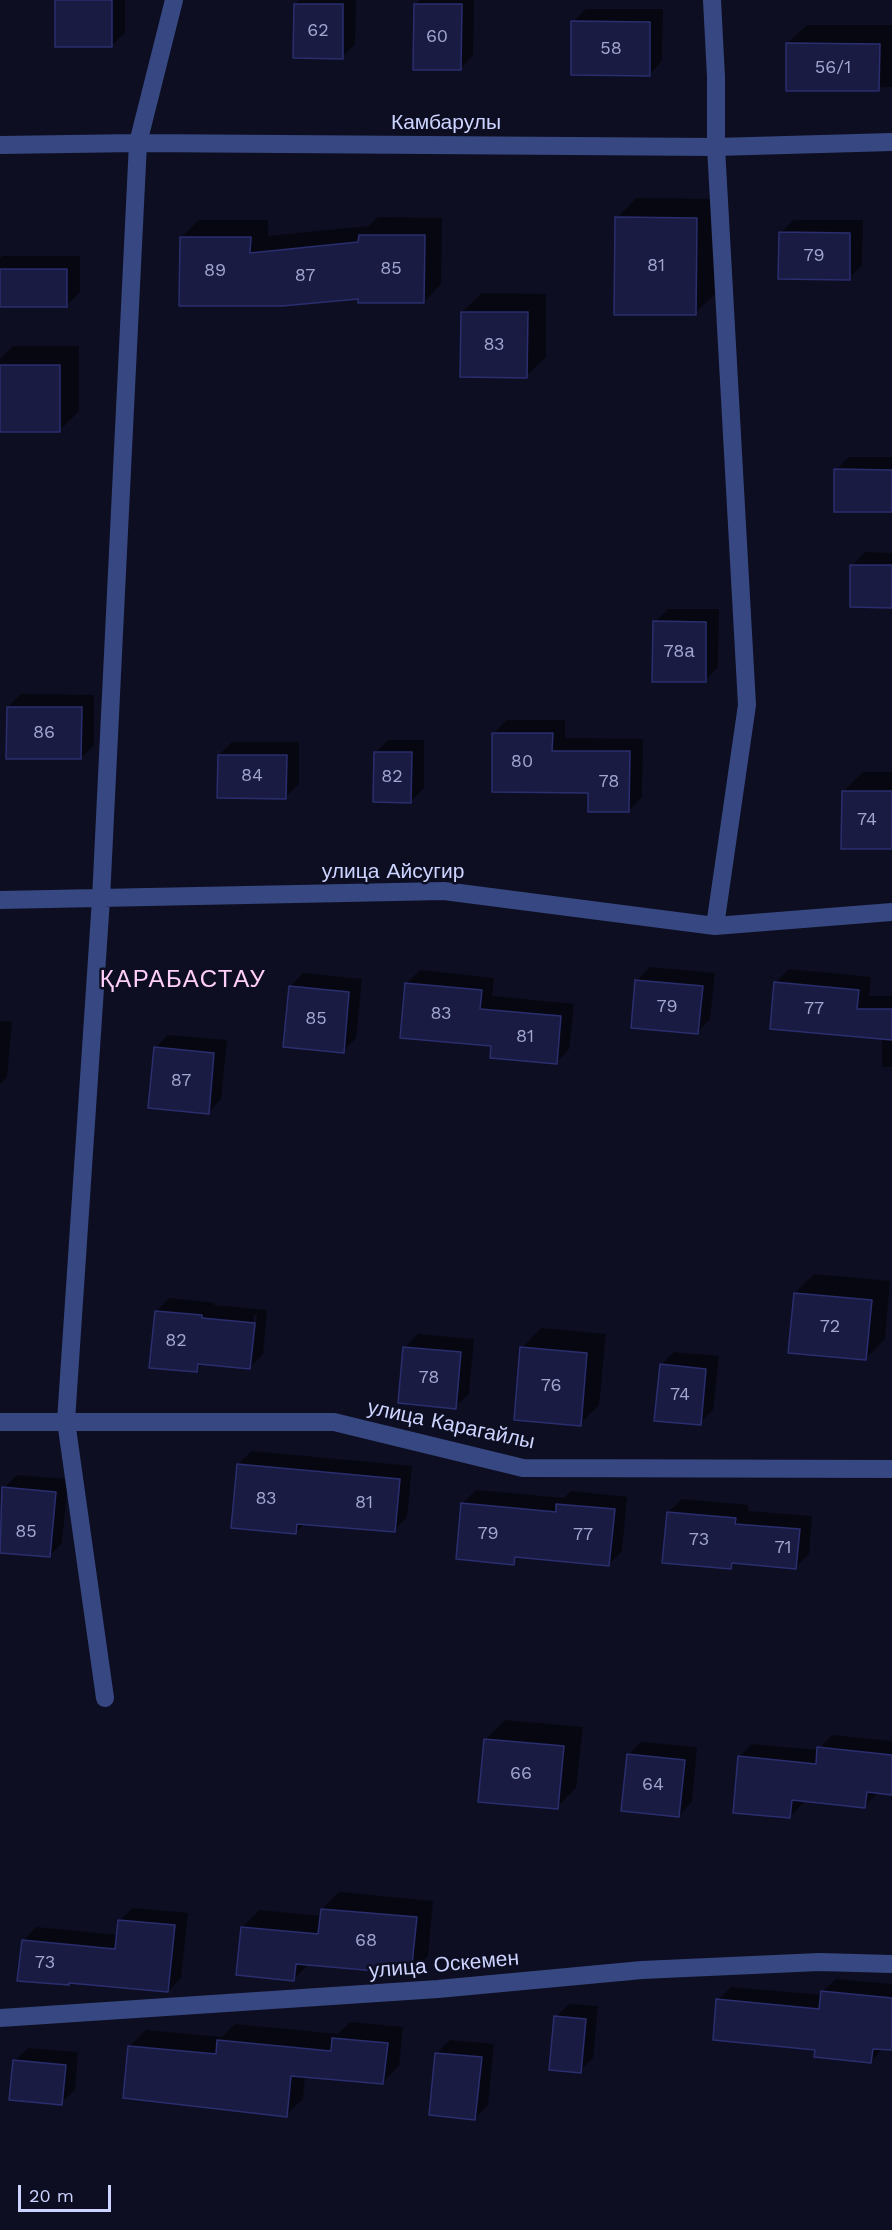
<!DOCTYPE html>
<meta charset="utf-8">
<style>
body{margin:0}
#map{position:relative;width:892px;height:2230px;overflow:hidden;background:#0d0e21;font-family:"Work Sans",sans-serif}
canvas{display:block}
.scale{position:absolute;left:18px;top:2185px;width:93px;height:27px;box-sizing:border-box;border:3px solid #cdd4ff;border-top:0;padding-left:8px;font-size:18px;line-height:21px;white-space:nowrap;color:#cdd4ff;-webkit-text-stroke:4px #0d0e21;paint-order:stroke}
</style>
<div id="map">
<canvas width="892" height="2230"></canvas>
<div class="scale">20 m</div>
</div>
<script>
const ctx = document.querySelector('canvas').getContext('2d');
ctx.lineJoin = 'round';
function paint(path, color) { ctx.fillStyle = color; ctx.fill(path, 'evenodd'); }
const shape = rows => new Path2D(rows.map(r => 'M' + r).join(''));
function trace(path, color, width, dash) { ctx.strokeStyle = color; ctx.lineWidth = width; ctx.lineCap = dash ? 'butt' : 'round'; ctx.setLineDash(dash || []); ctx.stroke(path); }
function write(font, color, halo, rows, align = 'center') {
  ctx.font = font + ' "Work Sans",sans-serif'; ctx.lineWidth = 5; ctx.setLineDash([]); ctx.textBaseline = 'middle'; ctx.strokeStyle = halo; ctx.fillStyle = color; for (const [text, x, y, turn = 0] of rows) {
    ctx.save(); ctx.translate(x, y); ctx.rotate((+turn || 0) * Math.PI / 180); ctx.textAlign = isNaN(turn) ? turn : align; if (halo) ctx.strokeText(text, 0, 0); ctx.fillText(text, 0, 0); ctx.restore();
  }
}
paint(shape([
 [56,0,125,0,125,33,111,46],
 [300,0,356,0,355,44,342,57,295,4],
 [420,0,474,0,473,55,460,69,416,4],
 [586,9,663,9,662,61,649,75,573,22],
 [807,25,892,25,892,87,882,87,879,90,787,44],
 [636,198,716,199,715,294,695,313,617,218],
 [378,217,442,218,441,284,424,302,359,298,181,237,199,220,268,220,268,236,369,226],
 [794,220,863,220,862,265,849,278,780,233],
 [2,256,80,256,80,292,66,306,0,305,0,258],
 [482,293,546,294,546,357,526,376,462,312],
 [13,346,79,346,79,411,59,431,0,430,0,359],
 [849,457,892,457,892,511,836,470],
 [865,552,892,553,892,606,852,566],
 [668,609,719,609,718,667,705,681,655,622],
 [21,694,94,695,94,745,81,758,8,707],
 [507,720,565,720,565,738,643,739,642,797,629,811,590,791,494,733],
 [388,740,424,740,424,788,411,801,375,753],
 [232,742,299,742,299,784,285,797,219,755],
 [863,772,892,772,892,848,843,792],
 [650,967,715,973,710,1019,697,1032,637,980],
 [789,969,871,977,869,996,892,996,892,1067,882,1067,882,1038,776,982],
 [420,970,494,978,492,996,574,1004,569,1049,556,1063,492,1045,407,983],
 [303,973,362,979,356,1038,343,1051,290,987],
 [0,1021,12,1022,7,1077,0,1084],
 [168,1035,227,1040,221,1099,208,1113,155,1048],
 [814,1274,890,1281,885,1339,865,1359,795,1293],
 [169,1298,215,1303,214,1305,267,1310,263,1354,250,1367,204,1363,196,1370,156,1312],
 [254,1315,257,1315,253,1355,250,1355],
 [541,1328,606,1334,599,1405,580,1424,522,1348],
 [418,1334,474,1339,469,1394,455,1407,405,1347],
 [674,1352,719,1356,713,1410,700,1423,661,1365],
 [252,1451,412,1466,407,1517,394,1531,305,1523,295,1533,238,1464],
 [17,1475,68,1479,62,1543,49,1556,0,1551,4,1488],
 [476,1490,564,1498,571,1491,627,1497,622,1551,609,1564,521,1556,513,1563,463,1503],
 [682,1499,748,1505,748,1511,812,1516,809,1554,795,1568,736,1562,731,1568,668,1512],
 [505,1720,583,1727,576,1788,557,1807,486,1739],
 [832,1735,892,1741,892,1793,879,1792,865,1806,803,1800,803,1803,790,1817,739,1757,752,1744,818,1750],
 [641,1742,697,1747,692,1802,679,1815,628,1755],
 [339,1892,433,1901,428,1956,411,1973,310,1963,294,1979,242,1927,260,1910,321,1916,322,1909],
 [133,1908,188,1913,181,1978,168,1991,23,1941,36,1927,118,1935,119,1921],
 [836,1979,892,1984,892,2049,884,2048,871,2061,718,2000,731,1987,822,1995,822,1992],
 [569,2004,598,2006,593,2058,580,2071,556,2017],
 [350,2022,403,2027,399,2066,383,2082,305,2075,303,2099,286,2115,130,2046,146,2030,222,2037,235,2024,338,2034],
 [450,2040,494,2044,488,2105,475,2118,437,2053],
 [28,2048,78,2052,75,2090,61,2103,14,2061]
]), '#0007');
const building = shape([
 [55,0,112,0,112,47,55,47,55,0],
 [294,4,343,4,343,59,293,58,294,4],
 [414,4,462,4,461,70,413,70,414,4],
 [571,21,650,22,650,76,571,75,571,21],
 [786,43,880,44,879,91,786,91,786,43],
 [615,217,697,218,696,315,614,315,615,217],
 [779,232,850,233,850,280,778,279,779,232],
 [359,235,425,235,424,303,358,303,358,299,282,306,179,306,180,237,251,237,250,253,358,242,359,235],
 [0,269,67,269,67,307,0,307,0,269],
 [461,312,528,312,527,378,460,377,461,312],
 [0,365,60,365,60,432,0,432,0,365],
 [834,469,892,470,892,512,834,512,834,469],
 [850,565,892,565,892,608,850,607,850,565],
 [653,621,706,622,706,682,652,682,653,621],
 [7,707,82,707,81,759,6,759,7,707],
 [492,733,553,733,552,751,630,751,629,812,588,812,588,793,492,792,492,733],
 [374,752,412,752,411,803,373,802,374,752],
 [218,755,287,755,286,799,217,798,218,755],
 [842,791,892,791,892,849,841,849,842,791],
 [635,980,703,986,698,1034,631,1028,635,980],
 [774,982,859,990,857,1009,892,1009,892,1040,770,1029,774,982],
 [405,983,482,990,480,1009,561,1016,557,1064,490,1058,491,1046,400,1038,405,983],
 [289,986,349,992,344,1053,283,1047,289,986],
 [154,1047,214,1053,209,1114,148,1108,154,1047],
 [794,1293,872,1300,866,1360,788,1353,794,1293],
 [155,1311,202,1315,202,1318,255,1323,250,1369,198,1364,197,1372,149,1368,155,1311],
 [403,1347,461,1352,456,1409,398,1403,403,1347],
 [520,1347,587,1353,581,1426,514,1420,520,1347],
 [660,1364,706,1369,701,1425,654,1421,660,1364],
 [237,1464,400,1479,395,1532,297,1524,296,1534,231,1528,237,1464],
 [2,1487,56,1492,50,1557,0,1553,2,1487],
 [461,1503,556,1512,556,1504,615,1509,609,1566,515,1557,514,1565,456,1559,461,1503],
 [667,1512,736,1518,735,1524,800,1529,796,1569,732,1563,731,1569,662,1563,667,1512],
 [484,1739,564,1746,558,1809,478,1802,484,1739],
 [817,1747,892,1755,892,1795,867,1792,865,1808,792,1800,790,1818,733,1813,738,1756,816,1764,817,1747],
 [627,1754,685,1760,679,1817,621,1811,627,1754],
 [321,1909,417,1917,411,1974,296,1964,294,1981,236,1975,241,1927,318,1934,321,1909],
 [118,1920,175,1925,168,1992,69,1983,69,1985,17,1981,22,1940,115,1949,118,1920],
 [821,1991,892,1998,892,2050,873,2049,871,2063,814,2057,815,2050,713,2040,716,1999,819,2009,821,1991],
 [554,2016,586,2019,581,2073,549,2070,554,2016],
 [332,2038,388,2043,383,2084,291,2076,287,2117,123,2098,128,2046,216,2054,217,2040,331,2051,332,2038],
 [435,2053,482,2057,475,2120,429,2115,435,2053],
 [13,2060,66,2065,62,2105,9,2100,13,2060]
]);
paint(building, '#191b42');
trace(building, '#2a2e6e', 1.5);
trace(shape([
 [712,0,716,77,716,147,747,705,715,926],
 [0,145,138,143,716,147,892,142],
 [0,900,444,891,715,926,892,912],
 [0,1422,334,1422,523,1468,892,1469],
 [105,1698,66,1421,101,899,138,143,174,0],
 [0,2018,438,1989,642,1970,819,1962,892,1964]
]), '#374781', 18);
write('18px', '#a0a6d0', null, [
 ["62",318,31],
 ["60",437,37],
 ["58",611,49],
 ["56/1",833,68],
 ["79",814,256],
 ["81",656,266],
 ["85",391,269],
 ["89",215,271],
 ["87",305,276],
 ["83",494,345],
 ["78а",679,652],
 ["86",44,733],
 ["80",522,762],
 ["84",252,776],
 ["82",392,777],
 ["78",609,782],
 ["74",867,820],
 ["79",667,1007],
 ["77",814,1009],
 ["83",441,1014],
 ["85",316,1019],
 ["81",525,1037],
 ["87",181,1081],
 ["72",830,1327],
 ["82",176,1341],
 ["78",429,1378],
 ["76",551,1386],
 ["74",680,1395],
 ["83",266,1499],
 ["81",364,1503],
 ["85",26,1532],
 ["79",488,1534],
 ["77",583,1535],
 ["73",699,1540],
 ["71",783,1548],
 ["66",521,1774],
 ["64",653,1785],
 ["68",366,1941],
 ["73",45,1963]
]);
write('21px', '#cdd4ff', '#0d0e21', [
 ["Камбарулы",446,123],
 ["улица Айсугир",393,872],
 ["улица Карагайлы",451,1425,12],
 ["улица Оскемен",444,1965,-5]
]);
ctx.letterSpacing = '1.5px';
write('24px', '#ffcffa', '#0d0e21', [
 ["ҚАРАБАСТАУ",183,980]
]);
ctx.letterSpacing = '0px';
</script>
